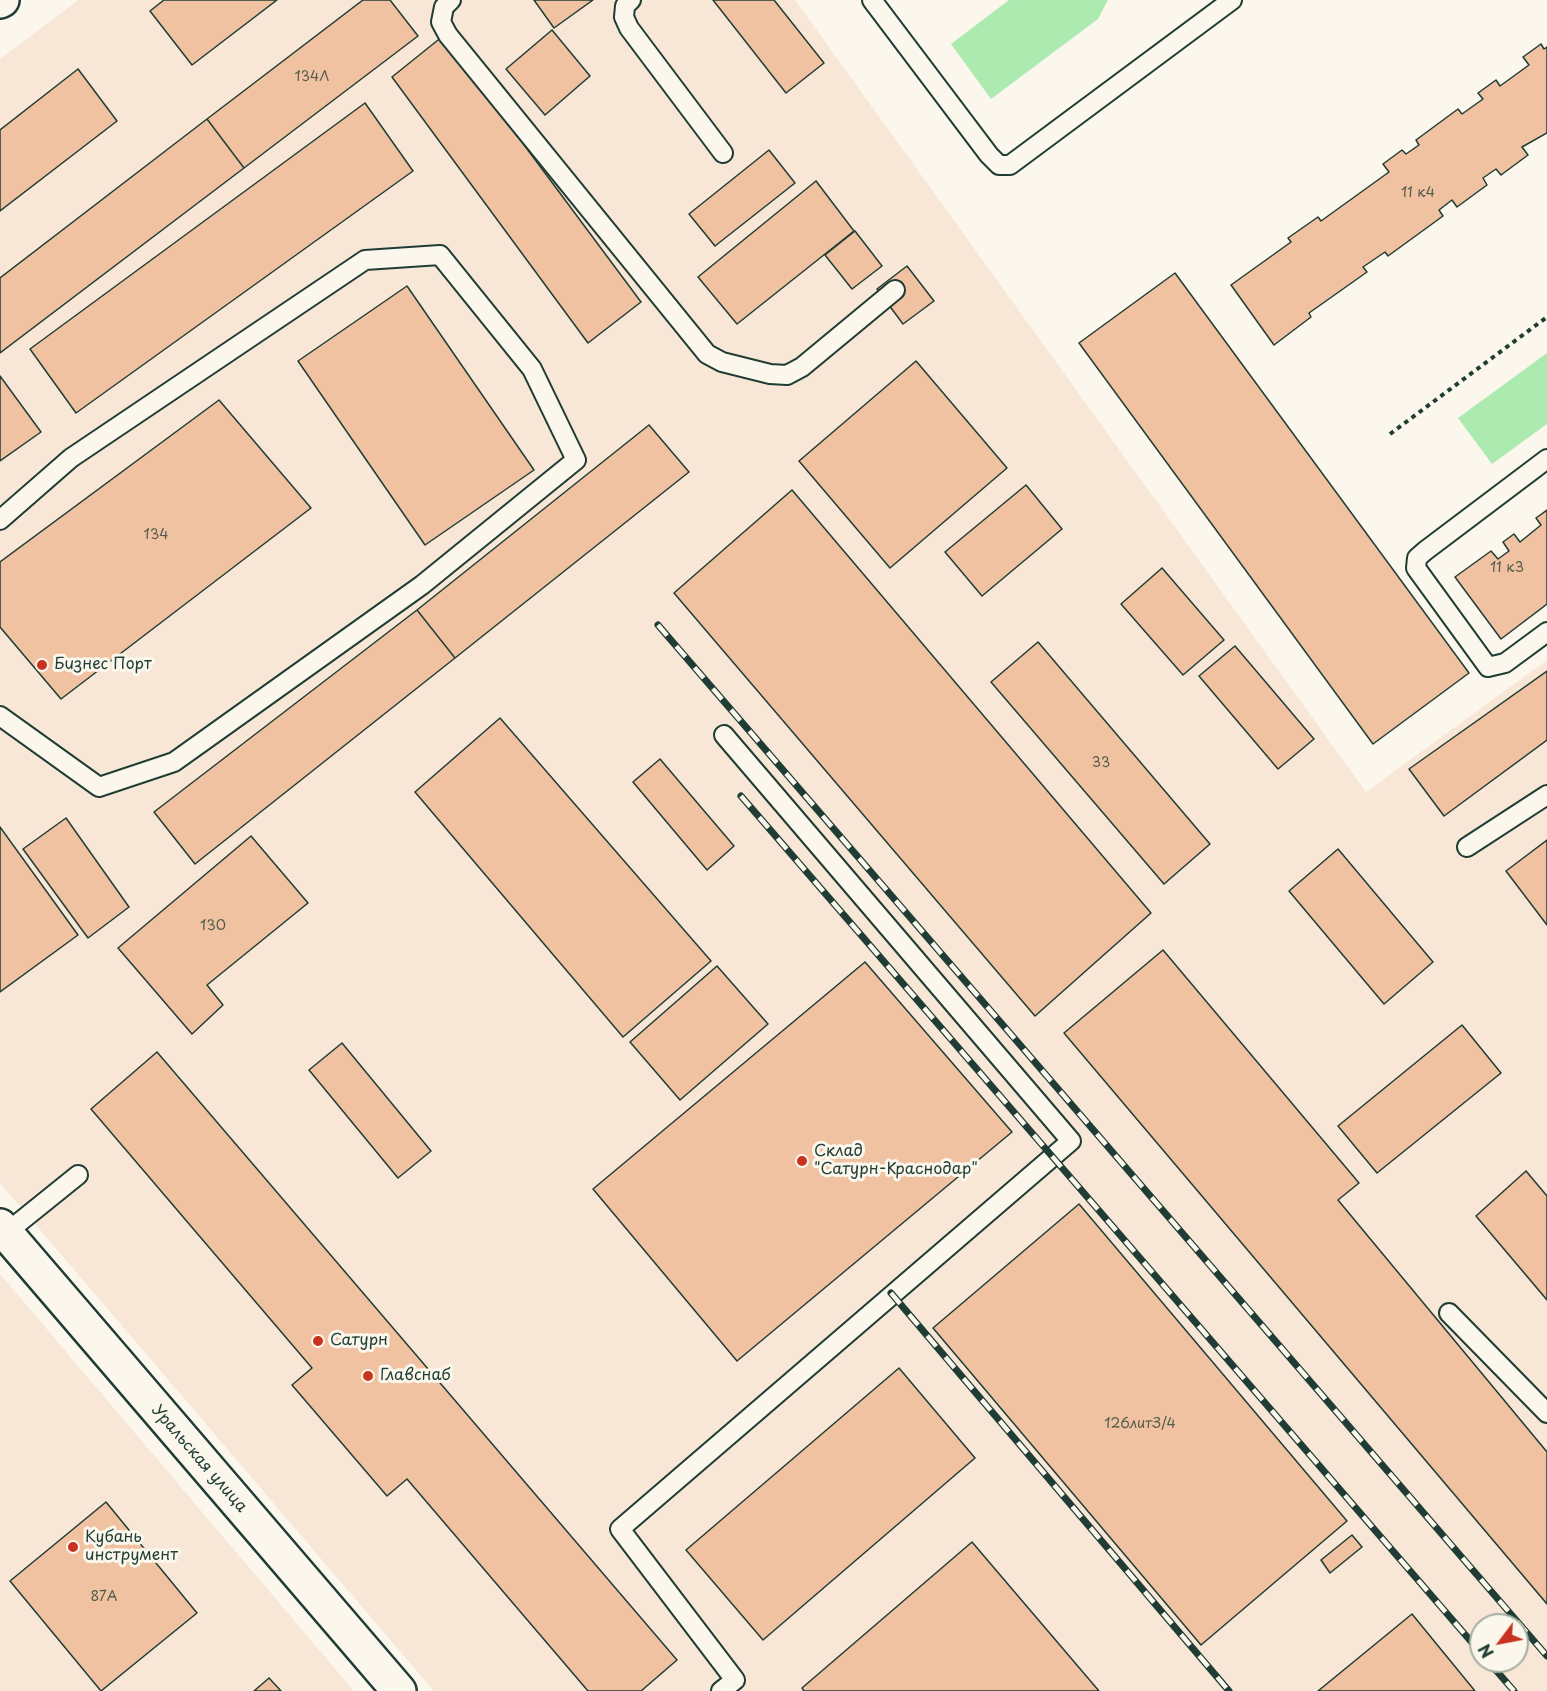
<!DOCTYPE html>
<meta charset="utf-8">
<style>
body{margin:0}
#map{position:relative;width:1547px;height:1691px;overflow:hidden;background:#fbf7ec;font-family:"Playpen Sans",sans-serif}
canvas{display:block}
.north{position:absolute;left:1469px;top:1613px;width:60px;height:60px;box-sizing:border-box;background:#fbf7ec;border:2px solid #a3ada2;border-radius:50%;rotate:238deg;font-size:16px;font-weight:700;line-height:24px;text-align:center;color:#1f3d34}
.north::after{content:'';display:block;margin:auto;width:21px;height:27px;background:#c8321e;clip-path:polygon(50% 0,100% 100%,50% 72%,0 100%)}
</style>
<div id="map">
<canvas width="1547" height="1691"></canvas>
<div class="north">N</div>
</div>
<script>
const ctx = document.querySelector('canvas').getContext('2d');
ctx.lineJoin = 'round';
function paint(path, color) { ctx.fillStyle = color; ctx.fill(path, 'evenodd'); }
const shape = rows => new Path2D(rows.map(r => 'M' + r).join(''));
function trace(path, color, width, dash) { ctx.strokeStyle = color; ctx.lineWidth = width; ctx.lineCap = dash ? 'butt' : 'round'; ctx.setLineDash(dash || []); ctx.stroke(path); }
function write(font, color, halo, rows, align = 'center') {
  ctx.font = font + ' "Playpen Sans",sans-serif'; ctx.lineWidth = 6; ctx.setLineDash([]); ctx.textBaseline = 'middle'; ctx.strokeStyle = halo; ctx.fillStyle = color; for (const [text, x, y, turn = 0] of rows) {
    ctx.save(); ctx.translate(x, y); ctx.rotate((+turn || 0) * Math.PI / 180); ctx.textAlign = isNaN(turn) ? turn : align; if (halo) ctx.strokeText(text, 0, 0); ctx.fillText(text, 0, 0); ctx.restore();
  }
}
paint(shape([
 [78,0,795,0,1366,792,1547,660,1547,1691,434,1691,0,1183,0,59],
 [1481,1625,1517,1625,1517,1661,1481,1661],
 [0,1274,354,1691,0,1691]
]), '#f8e7d6');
paint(shape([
 [1009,0,1108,0,1098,19,991,99,951,44],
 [1547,353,1547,424,1492,464,1458,418]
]), '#aceab0');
const building = shape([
 [164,0,277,0,192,65,150,11,164,0],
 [363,0,390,0,418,36,244,168,207,119,363,0],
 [534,0,593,0,554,28,534,0],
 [713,0,774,0,824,63,786,93,713,0],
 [552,30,590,76,545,115,506,69,552,30],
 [443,36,641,302,588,343,392,77,443,36],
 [1541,44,1544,49,1547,47,1547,133,1522,147,1528,155,1501,175,1496,169,1483,178,1487,185,1457,207,1452,200,1439,210,1443,216,1388,256,1385,252,1363,267,1367,272,1309,313,1311,317,1274,345,1231,285,1291,242,1288,238,1318,217,1321,221,1389,172,1383,164,1402,150,1406,154,1419,145,1416,140,1458,109,1462,114,1483,99,1478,93,1496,80,1500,86,1529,65,1523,57,1541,44],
 [78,69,117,121,0,211,0,130,78,69],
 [365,103,413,171,76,413,30,349,365,103],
 [207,119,244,168,0,353,0,278,207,119],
 [769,150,795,183,715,246,689,214,769,150],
 [816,181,854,231,737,324,698,277,816,181],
 [855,231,882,266,852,289,825,255,855,231],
 [907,266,934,301,903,324,877,289,907,266],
 [1175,273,1469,673,1373,744,1079,343,1175,273],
 [407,286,534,470,425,545,298,361,407,286],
 [916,361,1007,468,890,568,799,461,916,361],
 [0,376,41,432,0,461,0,376],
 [219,400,311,508,61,699,0,627,0,562,219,400],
 [649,425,689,472,455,658,417,610,649,425],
 [1026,485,1062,529,982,596,945,552,1026,485],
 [792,490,1151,913,1035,1016,674,593,792,490],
 [1547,510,1547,604,1501,639,1455,577,1491,551,1498,559,1509,551,1503,542,1514,534,1520,542,1541,525,1536,518,1547,510],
 [1162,568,1224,640,1183,675,1121,604,1162,568],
 [417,610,455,658,195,864,154,812,417,610],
 [1038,642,1210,844,1164,884,991,682,1038,642],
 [1235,646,1314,739,1278,769,1199,676,1235,646],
 [1547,671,1547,740,1444,816,1409,769,1547,671],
 [500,718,711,961,623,1037,415,792,500,718],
 [660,759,734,846,707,870,633,782,660,759],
 [66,818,129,907,88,938,23,849,66,818],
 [0,827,78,935,0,992,0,827],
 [251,836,308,903,207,985,223,1005,192,1034,118,948,251,836],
 [1547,840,1547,925,1506,871,1547,840],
 [1338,849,1433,962,1384,1004,1289,891,1338,849],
 [1163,950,1359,1183,1338,1200,1547,1452,1547,1604,1064,1033,1163,950],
 [865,962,1012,1132,737,1361,593,1189,865,962],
 [717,966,768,1024,680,1100,630,1042,717,966],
 [1462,1025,1501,1073,1377,1173,1338,1126,1462,1025],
 [342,1043,431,1151,398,1178,309,1070,342,1043],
 [157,1052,677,1660,641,1691,588,1691,407,1479,387,1496,292,1385,312,1368,91,1109,157,1052],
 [1526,1171,1547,1196,1547,1300,1476,1216,1526,1171],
 [1079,1204,1347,1521,1201,1645,933,1328,1079,1204],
 [899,1368,975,1458,763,1640,686,1550,899,1368],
 [106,1502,197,1613,101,1691,10,1581,106,1502],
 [1352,1535,1362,1547,1330,1573,1321,1560,1352,1535],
 [972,1542,1099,1691,804,1691,802,1688,972,1542],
 [1412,1614,1475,1691,1318,1691,1412,1614],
 [269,1678,281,1691,254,1691,269,1678]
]);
paint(building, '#f1c2a1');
trace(building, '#1f3d34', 1.5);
const lane = shape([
 [451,0,444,7,441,22,448,35,707,354,722,362,770,374,787,375,802,367,895,290],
 [631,0,625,6,624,17,629,28,723,153],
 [872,0,989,155,999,165,1010,165,1232,0],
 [1547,459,1425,551,1417,558,1416,568,1488,667,1505,663,1547,632],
 [0,520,71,458,365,260,440,255,532,369,576,460,422,585,174,762,99,787,0,716],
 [1467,847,1547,795],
 [6,1233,78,1175],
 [1449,1313,1547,1413],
 [721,1691,735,1680,620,1529,1071,1141,724,735]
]);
const secondary = shape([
 [0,1,2,0],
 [0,1226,399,1691]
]);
trace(lane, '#1f3d34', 22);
trace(secondary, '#1f3d34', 38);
trace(shape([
 [1390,434,1547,317]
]), '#1f3d34', 4, [4.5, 4.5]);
trace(lane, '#fbf7ec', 18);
trace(secondary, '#fbf7ec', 33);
const rail = shape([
 [658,625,1547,1656],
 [741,796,1481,1653],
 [891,1293,1229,1691],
 [1488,1661,1514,1691]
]);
trace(rail, '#1f3d34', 7);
trace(rail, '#fbf7ec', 4.5, [14]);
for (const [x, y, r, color] of [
 [42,665,6,"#c8321e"],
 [802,1161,6,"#c8321e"],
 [318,1341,6,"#c8321e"],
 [368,1376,6,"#c8321e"],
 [73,1547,6,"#c8321e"]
]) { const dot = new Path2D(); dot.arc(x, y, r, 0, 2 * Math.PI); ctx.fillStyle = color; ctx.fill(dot); trace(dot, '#fbf7ec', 2); }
write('14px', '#545e4f', null, [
 ["134Л",312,77],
 ["11 к4",1418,193],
 ["134",156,535],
 ["11 к3",1507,568],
 ["33",1101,763],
 ["130",213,926],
 ["126литЗ/4",1140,1424],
 ["87А",104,1597]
]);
write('16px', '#1f3d34', '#fbf7ec', [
 ["Бизнес Порт",54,665],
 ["Склад",814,1152],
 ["\"Сатурн-Краснодар\"",814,1170],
 ["Сатурн",330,1341],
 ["Главснаб",380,1376],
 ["Кубань",85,1538],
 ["инструмент",85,1556]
], 'left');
write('16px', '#1f3d34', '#fbf7ec', [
 ["Уральская улица",199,1459,49]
]);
</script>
